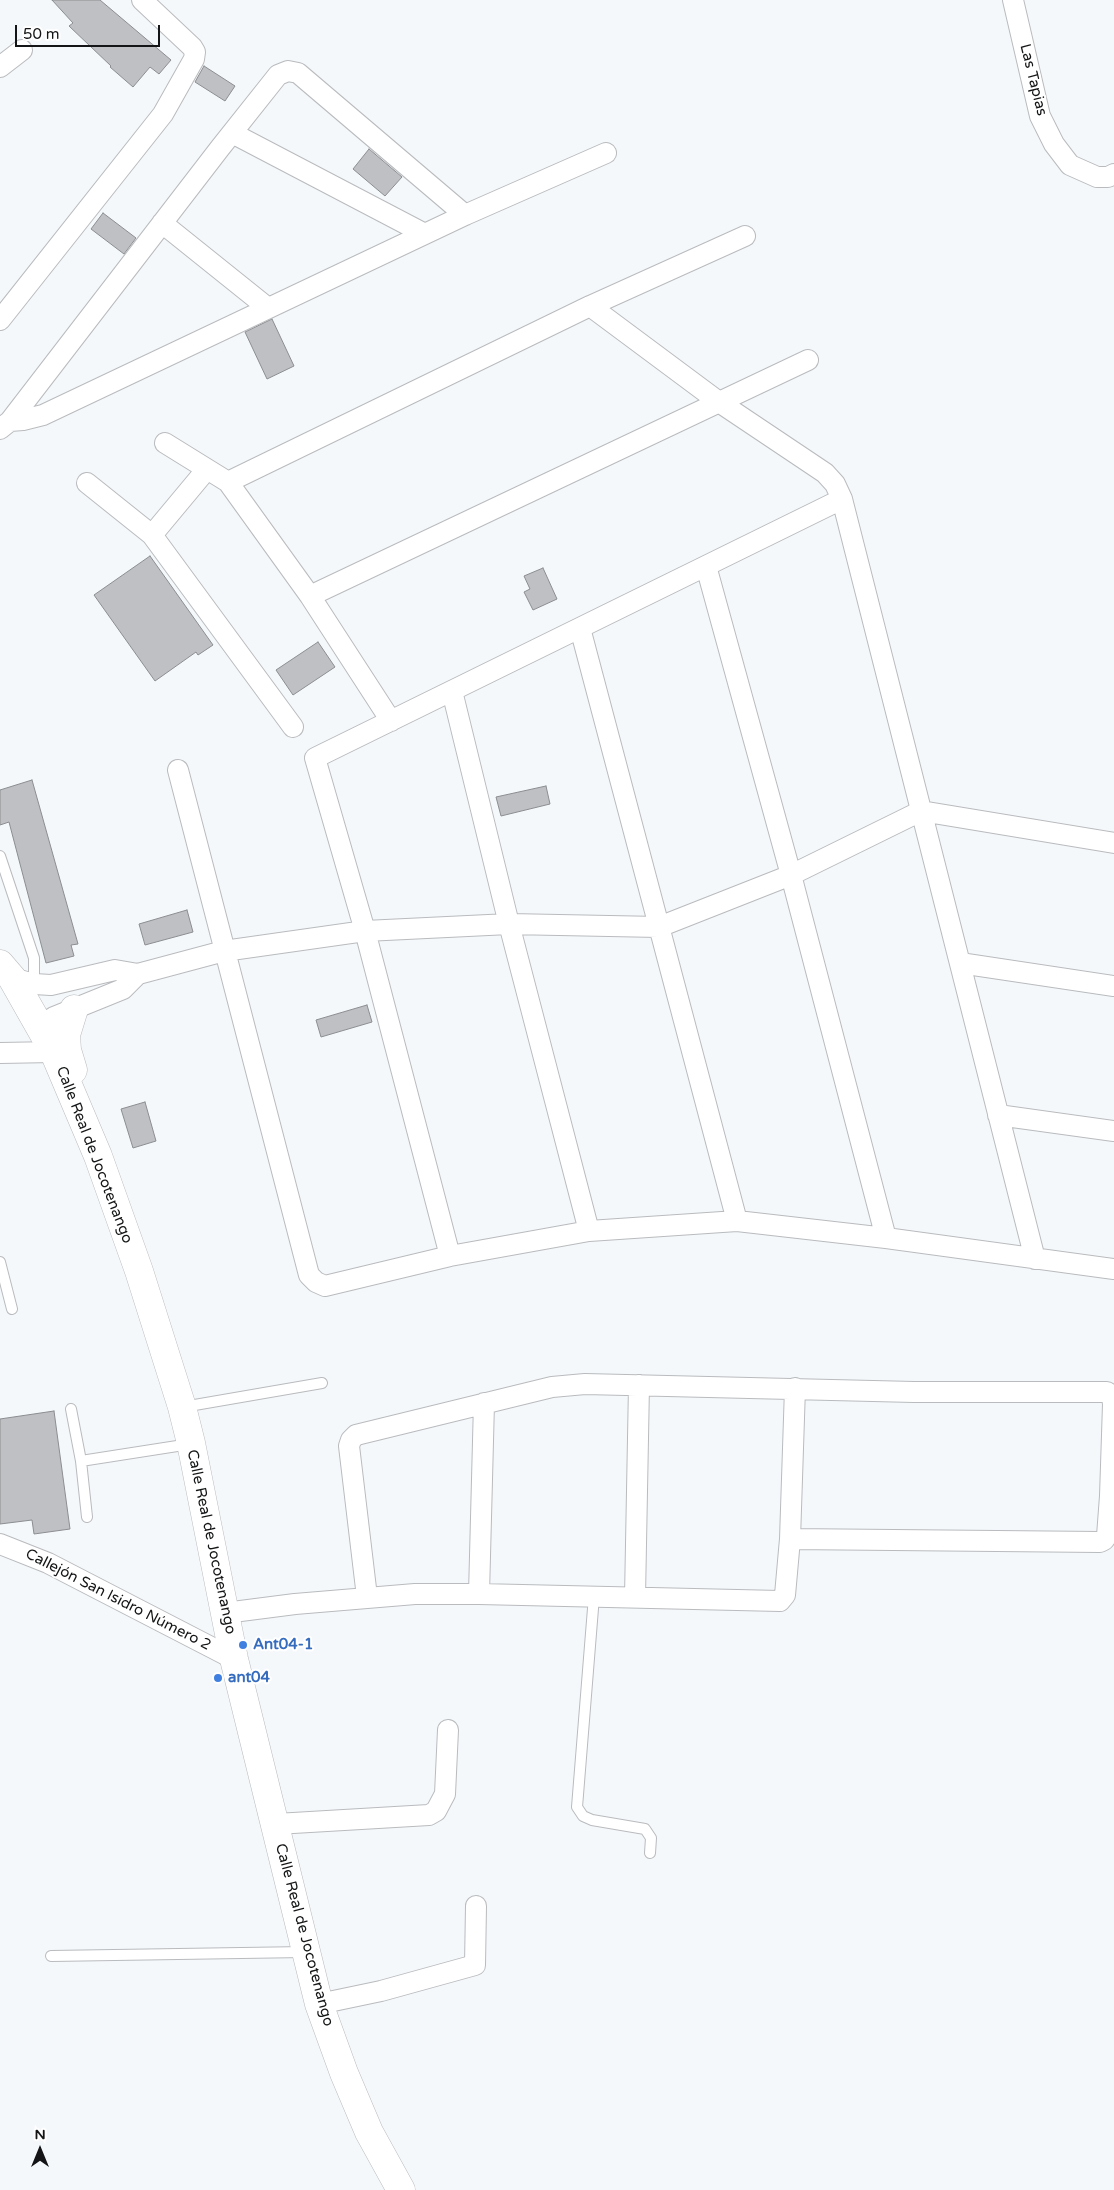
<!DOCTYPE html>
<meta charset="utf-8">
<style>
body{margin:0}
#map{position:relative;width:1114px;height:2190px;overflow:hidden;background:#f5f8fb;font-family:"Varela Round",sans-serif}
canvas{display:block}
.north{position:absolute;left:15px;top:2125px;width:50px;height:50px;-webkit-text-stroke:4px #fff;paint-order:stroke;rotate:0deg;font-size:14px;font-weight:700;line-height:20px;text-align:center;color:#141516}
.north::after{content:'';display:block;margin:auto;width:18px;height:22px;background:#141516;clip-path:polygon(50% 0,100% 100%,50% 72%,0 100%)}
.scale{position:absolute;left:15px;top:25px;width:145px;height:22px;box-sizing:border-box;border:2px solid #141516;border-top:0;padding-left:6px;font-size:15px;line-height:18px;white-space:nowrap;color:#141516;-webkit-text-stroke:4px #fff;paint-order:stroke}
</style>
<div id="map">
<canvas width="1114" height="2190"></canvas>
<div class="north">N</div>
<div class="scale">50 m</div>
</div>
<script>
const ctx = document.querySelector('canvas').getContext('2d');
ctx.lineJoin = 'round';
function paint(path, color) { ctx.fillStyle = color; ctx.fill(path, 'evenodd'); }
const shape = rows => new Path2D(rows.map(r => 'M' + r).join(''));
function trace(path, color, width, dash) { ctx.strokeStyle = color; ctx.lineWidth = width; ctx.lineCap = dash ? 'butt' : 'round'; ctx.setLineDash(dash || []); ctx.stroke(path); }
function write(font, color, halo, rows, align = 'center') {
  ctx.font = font + ' "Varela Round",sans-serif'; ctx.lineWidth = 4; ctx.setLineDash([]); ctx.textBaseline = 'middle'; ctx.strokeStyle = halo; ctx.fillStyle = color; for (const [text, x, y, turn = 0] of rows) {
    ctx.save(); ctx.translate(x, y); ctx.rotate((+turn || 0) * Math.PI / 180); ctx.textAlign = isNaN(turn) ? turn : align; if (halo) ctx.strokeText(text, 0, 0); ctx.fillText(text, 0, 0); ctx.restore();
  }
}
const building = shape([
 [52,0,100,0,171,60,159,74,150,67,133,87,110,67,111,66,69,26,73,23,52,0],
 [204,66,235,86,225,101,195,82,204,66],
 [369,149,402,177,385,196,353,169,369,149],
 [103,213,136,238,124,254,91,229,103,213],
 [272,319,294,366,267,379,245,332,272,319],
 [150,556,213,645,198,655,196,652,155,681,94,595,150,556],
 [543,568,557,599,533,610,524,592,530,589,524,576,543,568],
 [318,642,335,667,293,695,276,670,318,642],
 [32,780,78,944,71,945,74,956,46,963,9,822,0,825,0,790,32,780],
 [546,786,550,804,501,816,496,797,546,786],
 [187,910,193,932,145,945,139,924,187,910],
 [367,1005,372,1022,321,1037,316,1020,367,1005],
 [145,1102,156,1141,133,1148,121,1109,145,1102],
 [54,1411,70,1529,34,1534,32,1520,0,1524,0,1419,54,1411]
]);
paint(building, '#bec0c3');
trace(building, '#8b8d90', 1);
const service = shape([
 [0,856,34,958,34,984],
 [0,1262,12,1309],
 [183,1407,322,1383],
 [71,1409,81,1461,190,1444],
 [81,1461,87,1517],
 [594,1596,577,1807,583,1816,592,1820,645,1829,651,1838,650,1853],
 [51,1956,305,1952]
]);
const minor = shape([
 [1013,0,1040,116,1054,144,1070,165,1097,177,1108,177,1114,174],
 [0,67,22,50],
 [232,133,425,234],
 [162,223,268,308],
 [590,306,719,402,825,473,835,484,842,499,1035,1259],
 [0,320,163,114,194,59,195,52,192,47,142,0],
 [10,421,23,420,43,415,465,215,606,153],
 [0,429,10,421,220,148,278,75,288,71,298,73,465,215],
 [165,443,228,482,310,596,391,721],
 [228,482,590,306,745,236],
 [87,483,152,535,293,727],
 [152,535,207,469],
 [706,566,791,875,886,1238],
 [310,596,808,360],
 [580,628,737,1221],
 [452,691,509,924,589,1231],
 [178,770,309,1275,316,1282,325,1286,450,1256,589,1231,737,1221,886,1238,1114,1269],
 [960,963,1114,986],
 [12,978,34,984,51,985,115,970,138,974,224,951,365,931,509,924,659,927,791,875,921,811,1114,843],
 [39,1026,54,1017,123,989,138,974],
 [0,1053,54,1052],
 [998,1115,1114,1131],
 [450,1256,365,931,315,758,842,499],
 [0,1544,48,1563,234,1659],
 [479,1594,484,1403],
 [367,1597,349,1446,351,1440,356,1435,552,1387,585,1384,914,1392,1107,1392,1112,1397,1113,1404,1110,1496,1107,1536,1104,1540,1100,1542,790,1539],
 [635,1597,639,1385],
 [225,1613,295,1604,415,1594,479,1594,780,1601,785,1595,790,1539,795,1388],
 [276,1824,429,1815,436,1811,445,1794,448,1730],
 [319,2004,381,1991,475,1965,476,1906]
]);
const primary = shape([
 [0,964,12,978,54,1052,98,1156,139,1271,182,1407,191,1443,234,1659,319,2004,344,2073,369,2132,401,2190],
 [73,1070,67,1050,66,1035,74,1009]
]);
trace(service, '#b9bbbe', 12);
trace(minor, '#b9bbbe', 22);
trace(primary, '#b9bbbe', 29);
trace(service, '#fff', 10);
trace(minor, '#fff', 20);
trace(primary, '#fff', 28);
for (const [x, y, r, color] of [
 [243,1645,5,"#3f7fe0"],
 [218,1678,5,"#3f7fe0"]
]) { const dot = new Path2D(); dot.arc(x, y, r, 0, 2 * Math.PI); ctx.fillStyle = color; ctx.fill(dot); trace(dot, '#fff', 2); }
write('15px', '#141516', '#fff', [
 ["Las Tapias",1033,80,76],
 ["Calle Real de Jocotenango",94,1155,69],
 ["Calle Real de Jocotenango",211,1542,78],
 ["Callejón San Isidro Número 2",118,1600,27],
 ["Calle Real de Jocotenango",304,1935,75]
]);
write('bold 15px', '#366cbe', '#fff', [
 ["Ant04-1",253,1645],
 ["ant04",228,1678]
], 'left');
</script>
